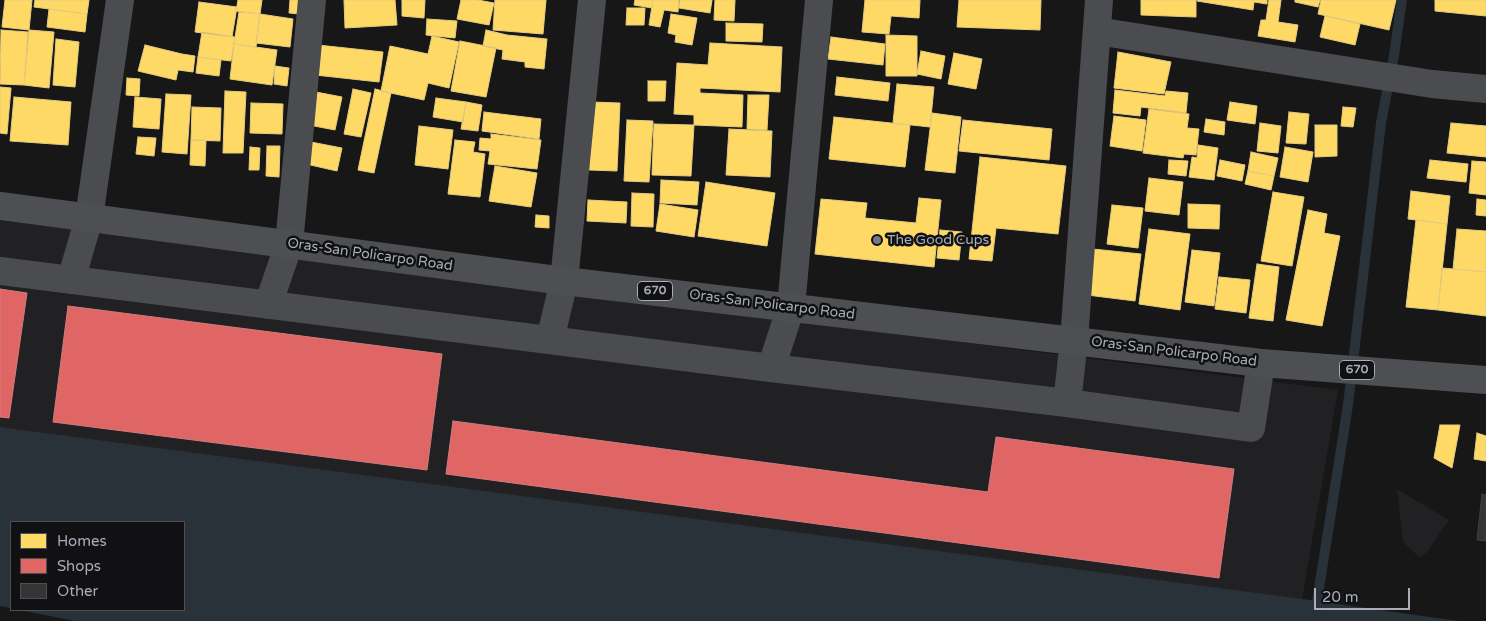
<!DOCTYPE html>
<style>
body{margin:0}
#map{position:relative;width:1486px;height:621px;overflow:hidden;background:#171717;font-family:"Varela Round",sans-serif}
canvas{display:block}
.legend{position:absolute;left:10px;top:521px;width:175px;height:90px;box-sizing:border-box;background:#111113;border:1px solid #4d4f55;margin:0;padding:6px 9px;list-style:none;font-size:15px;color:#a8adb8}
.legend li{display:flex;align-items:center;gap:10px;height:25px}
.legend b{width:25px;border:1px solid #4d4f55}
.scale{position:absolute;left:1314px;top:588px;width:96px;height:22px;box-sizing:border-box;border:2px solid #a8adb8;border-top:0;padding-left:6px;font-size:15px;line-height:18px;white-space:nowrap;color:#a8adb8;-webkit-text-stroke:4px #111113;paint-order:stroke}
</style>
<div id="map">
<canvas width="1486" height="621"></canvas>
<ul class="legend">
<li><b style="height:14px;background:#ffd966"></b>Homes</li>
<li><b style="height:14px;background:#e06666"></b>Shops</li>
<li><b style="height:14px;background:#353536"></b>Other</li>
</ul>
<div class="scale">20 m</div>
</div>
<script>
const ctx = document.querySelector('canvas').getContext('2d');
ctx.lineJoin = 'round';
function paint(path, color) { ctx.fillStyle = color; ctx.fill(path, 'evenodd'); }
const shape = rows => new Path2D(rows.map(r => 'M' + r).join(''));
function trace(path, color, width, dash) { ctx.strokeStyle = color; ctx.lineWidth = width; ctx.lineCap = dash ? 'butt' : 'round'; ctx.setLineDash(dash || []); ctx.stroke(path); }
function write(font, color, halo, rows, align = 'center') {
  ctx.font = font + ' "Varela Round",sans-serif'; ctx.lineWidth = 5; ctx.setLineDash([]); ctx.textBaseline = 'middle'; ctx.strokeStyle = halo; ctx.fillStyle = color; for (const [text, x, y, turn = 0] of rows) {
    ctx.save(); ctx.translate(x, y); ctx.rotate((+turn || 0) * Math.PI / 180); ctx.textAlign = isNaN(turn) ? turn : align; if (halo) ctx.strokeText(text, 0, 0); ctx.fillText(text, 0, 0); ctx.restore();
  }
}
paint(shape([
 [0,220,1338,390,1302,600,0,427],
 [1397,489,1449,520,1427,552,1420,558,1403,542]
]), '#212123');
paint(shape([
 [0,427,1317,601,1458,621,75,621,19,610,184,610,184,522,11,522,11,608,0,606]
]), '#2a3239');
const homes = shape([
 [5,0,32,0,29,30,2,27,5,0],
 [35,0,89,0,87,14,34,7,35,0],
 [238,0,262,0,260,14,236,11,238,0],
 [290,0,310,0,308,15,289,13,290,0],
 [344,0,395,0,397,25,345,28,344,0],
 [402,0,425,0,424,18,402,16,402,0],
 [461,0,478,0,494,3,489,25,457,19,461,0],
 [495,0,546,0,543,34,493,30,495,0],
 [635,0,653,0,652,8,634,5,635,0],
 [653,0,679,0,678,12,664,10,660,27,649,25,653,0],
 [680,0,712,0,710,13,679,8,680,0],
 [715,0,735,0,734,21,714,20,715,0],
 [865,0,920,0,919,18,891,16,889,34,862,32,865,0],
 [959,0,1041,0,1040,30,957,27,959,0],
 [1141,0,1196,0,1196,17,1141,15,1141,0],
 [1197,0,1267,0,1267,4,1254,2,1253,10,1197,1,1197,0],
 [1269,0,1281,0,1278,22,1298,25,1295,42,1258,36,1261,20,1266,20,1269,0],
 [1295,0,1320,0,1318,7,1295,2,1295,0],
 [1321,0,1396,0,1389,30,1318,14,1321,0],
 [1435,0,1486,0,1486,16,1435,11,1435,0],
 [199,2,237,7,232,37,195,32,199,2],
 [627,8,645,8,644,25,626,25,627,8],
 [49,9,87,14,85,32,47,27,49,9],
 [239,12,260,14,256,47,234,44,239,12],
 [260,14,293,19,290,47,256,43,260,14],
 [671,14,697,18,692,45,675,42,676,35,668,33,671,14],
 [1325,16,1360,24,1355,45,1320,37,1325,16],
 [427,19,457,21,455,38,426,35,427,19],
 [726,23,763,24,762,42,726,41,726,23],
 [1,30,28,32,24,85,0,84,1,30],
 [29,30,54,32,49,88,24,85,29,30],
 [486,30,507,35,547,39,544,69,525,67,525,62,502,59,503,50,483,46,486,30],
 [202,32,235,37,231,61,198,57,202,32],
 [886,35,917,36,917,76,886,76,886,35],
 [432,36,459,42,449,88,428,83,424,100,381,91,390,46,428,54,432,36],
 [831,37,885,44,883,65,828,59,831,37],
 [56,39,79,42,75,87,53,85,56,39],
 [460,41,496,48,486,97,451,91,460,41],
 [710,43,782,47,780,92,700,88,700,93,743,95,742,127,694,125,694,115,674,114,677,63,708,65,710,43],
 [234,44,277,50,272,85,230,79,234,44],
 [145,45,182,54,195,56,193,72,178,70,176,80,138,71,145,45],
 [318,45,383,52,379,82,315,75,318,45],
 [921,51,945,56,941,79,917,74,921,51],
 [1118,52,1171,62,1164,94,1114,88,1118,52],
 [954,53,982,59,976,89,948,84,954,53],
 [198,57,221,60,219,76,196,73,198,57],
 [275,66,289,68,287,86,274,84,275,66],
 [837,77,890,83,888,101,835,95,837,77],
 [127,78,140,79,139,96,126,95,127,78],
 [648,81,666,81,665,101,648,101,648,81],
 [897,84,934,87,930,127,893,123,897,84],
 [0,87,11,88,7,134,0,133,0,87],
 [353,89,371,93,361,137,344,134,353,89],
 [375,89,391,93,374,173,358,170,375,89],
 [1115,90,1165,96,1166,91,1188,93,1186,113,1141,107,1140,116,1113,113,1115,90],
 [225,91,246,92,243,153,223,153,225,91],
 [316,92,342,97,335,130,309,125,316,92],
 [166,94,191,95,187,154,162,152,166,94],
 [748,95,769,95,767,130,747,129,748,95],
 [14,97,71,102,68,145,10,141,14,97],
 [135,97,161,99,159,129,133,127,135,97],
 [436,98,466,102,463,122,433,117,436,98],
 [466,102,482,105,478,131,461,129,466,102],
 [592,102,620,103,617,171,589,170,592,102],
 [1230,102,1257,106,1255,124,1227,120,1230,102],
 [251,103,283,104,282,134,250,133,251,103],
 [192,107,221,108,220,141,191,140,192,107],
 [1343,107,1356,108,1353,127,1341,126,1343,107],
 [1149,109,1189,114,1187,128,1199,129,1196,155,1184,154,1183,158,1143,153,1149,109],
 [484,112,541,119,539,139,482,131,484,112],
 [1289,112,1309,114,1306,144,1286,143,1289,112],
 [932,113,961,117,955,173,925,170,932,113],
 [1114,116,1146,120,1142,151,1110,146,1114,116],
 [834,117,910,125,905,167,829,159,834,117],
 [1206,119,1225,122,1224,135,1204,132,1206,119],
 [627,120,653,121,649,182,624,181,627,120],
 [963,120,1052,129,1049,160,959,151,963,120],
 [1260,123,1281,126,1278,153,1257,151,1260,123],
 [1451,123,1486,126,1486,157,1447,153,1451,123],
 [654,124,694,125,691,176,652,175,654,124],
 [1315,125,1337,125,1337,156,1315,157,1315,125],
 [419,126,453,130,448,169,415,165,419,126],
 [729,129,772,131,770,177,726,175,729,129],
 [491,134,541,140,537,169,488,164,490,151,479,150,480,138,491,139,491,134],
 [138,137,156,138,154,156,136,154,138,137],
 [191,140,206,140,205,166,190,165,191,140],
 [455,140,475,142,473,152,485,154,480,197,448,194,455,140],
 [311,142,342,148,337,171,306,164,311,142],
 [1198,145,1218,148,1214,180,1189,177,1192,157,1197,158,1198,145],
 [267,146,280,146,279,177,266,176,267,146],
 [250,147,260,148,259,170,249,170,250,147],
 [1285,147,1313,152,1308,182,1280,177,1285,147],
 [1251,152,1278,158,1274,176,1248,171,1251,152],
 [980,157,1066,166,1058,234,996,228,992,261,969,259,980,157],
 [1169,160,1188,161,1186,176,1168,174,1169,160],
 [1220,160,1245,165,1242,181,1217,176,1220,160],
 [1430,160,1468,164,1466,182,1427,178,1430,160],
 [1472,161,1486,162,1486,195,1469,193,1472,161],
 [495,166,537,173,531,207,489,201,495,166],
 [1248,171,1274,176,1271,190,1245,184,1248,171],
 [1149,178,1183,182,1179,215,1145,211,1149,178],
 [661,180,699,182,697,205,660,203,661,180],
 [706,182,775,193,767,246,698,236,706,182],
 [1411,191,1450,196,1447,224,1408,219,1411,191],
 [1273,192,1304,197,1292,266,1261,261,1273,192],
 [632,193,654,194,653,227,631,226,632,193],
 [919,198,941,200,934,267,815,254,821,199,867,203,865,218,916,223,919,198],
 [1477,199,1486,200,1486,216,1476,215,1477,199],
 [588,200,627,202,626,223,587,221,588,200],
 [660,204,698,210,694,237,656,231,660,204],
 [1188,204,1220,205,1219,229,1188,228,1188,204],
 [1112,205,1143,208,1138,248,1107,244,1112,205],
 [1308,210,1327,214,1324,233,1340,236,1322,326,1286,320,1308,210],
 [536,215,549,216,549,228,535,227,536,215],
 [1416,220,1447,224,1438,310,1406,307,1416,220],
 [1149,229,1190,234,1180,310,1139,304,1149,229],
 [1457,229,1486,231,1486,272,1453,269,1457,229],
 [940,230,962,232,959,260,937,258,940,230],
 [1093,249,1141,254,1135,301,1087,295,1093,249],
 [1192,250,1220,253,1214,306,1185,302,1192,250],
 [1257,264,1279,267,1273,321,1249,318,1257,264],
 [1442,268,1486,272,1486,316,1438,310,1442,268],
 [1219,277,1250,280,1246,313,1215,309,1219,277],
 [1440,425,1460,425,1452,468,1434,458,1440,425],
 [1477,433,1486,436,1486,461,1474,459,1477,433]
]);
paint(homes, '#ffd966');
trace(homes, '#e5cc7f', 1);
const shops = shape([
 [0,289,27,293,9,418,0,417,0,289],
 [68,306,442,354,427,470,53,422,68,306],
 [453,421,988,492,996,437,1234,469,1219,578,446,474,453,421]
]);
paint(shops, '#e06666');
trace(shops, '#cf7b7f', 1);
trace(shape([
 [1316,621,1317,601,1348,405,1381,123,1394,55,1402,0]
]), '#2a3239', 10);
const building = shape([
 [1482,494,1486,495,1486,541,1477,540,1482,494]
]);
paint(building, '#353536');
trace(building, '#3f4043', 1);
trace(shape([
 [1097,31,1432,84,1486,89],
 [0,271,771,368,1067,403,1251,428,1261,363],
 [71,280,89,218,120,0],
 [268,305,289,244,312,0],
 [550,340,564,281,592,0],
 [771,368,791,307,819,0],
 [1067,403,1074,340,1099,0]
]), '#4b4c50', 28);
trace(shape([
 [0,206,564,281,1261,363,1486,380]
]), '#4d4f52', 28);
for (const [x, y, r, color] of [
 [877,240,5,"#757880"]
]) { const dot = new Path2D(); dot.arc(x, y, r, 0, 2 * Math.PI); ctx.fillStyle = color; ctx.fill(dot); trace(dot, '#111113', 2); }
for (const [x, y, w] of [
 [655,291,35],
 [1357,370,35]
]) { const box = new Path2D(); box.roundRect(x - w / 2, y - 9.5, w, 19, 4); ctx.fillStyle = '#111113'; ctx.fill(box); trace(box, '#a8adb8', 1); }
write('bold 12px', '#a8adb8', null, [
 ["670",655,291],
 ["670",1357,370]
]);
write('14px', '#a8adb8', '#111113', [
 ["The Good Cups",887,240]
], 'left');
write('14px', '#a8adb8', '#111113', [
 ["Oras-San Policarpo Road",370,255,8],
 ["Oras-San Policarpo Road",772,305,7],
 ["Oras-San Policarpo Road",1174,352,7]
]);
</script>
